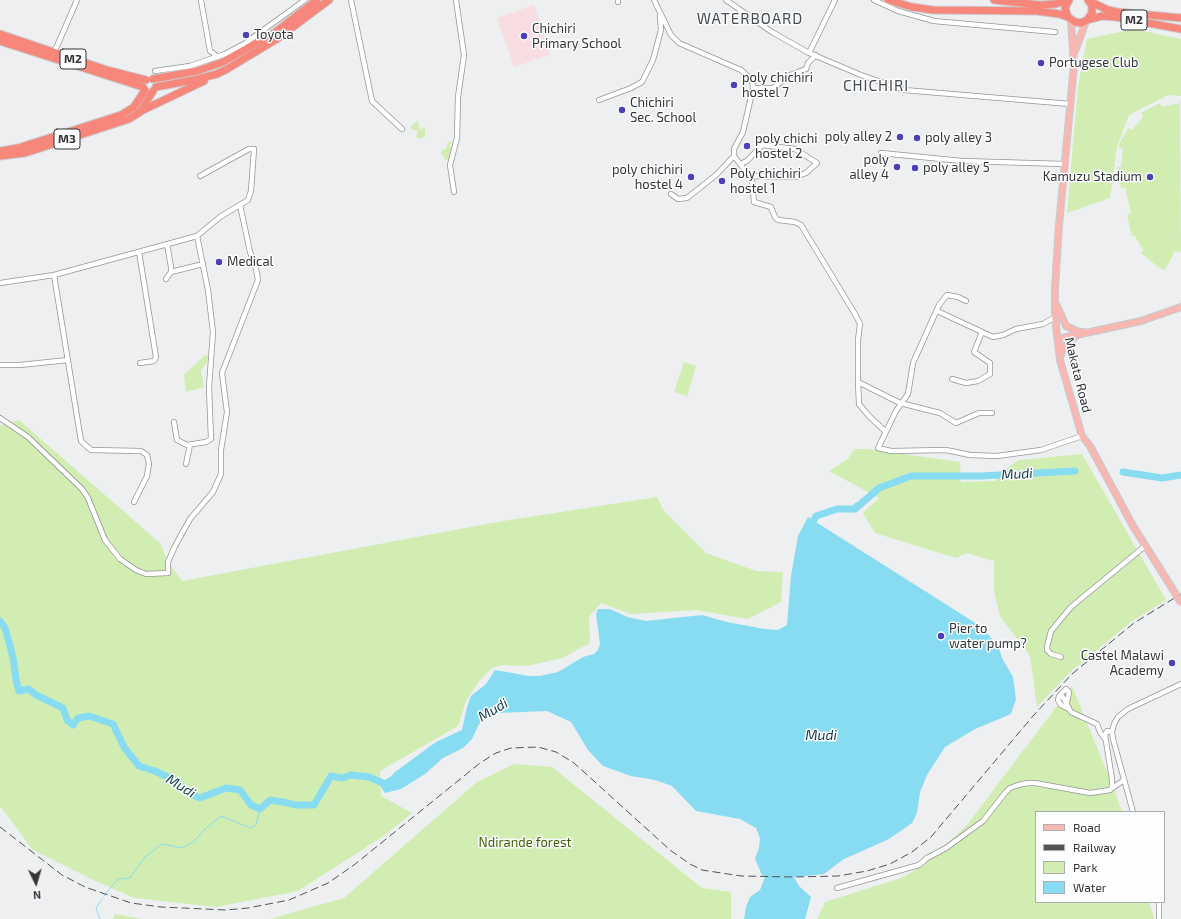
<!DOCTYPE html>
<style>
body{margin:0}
#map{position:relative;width:1181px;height:919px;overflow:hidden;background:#edeff1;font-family:"Exo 2",sans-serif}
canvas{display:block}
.legend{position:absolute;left:1035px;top:811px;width:130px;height:92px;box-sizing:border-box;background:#fbfdff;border:1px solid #acadaf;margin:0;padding:5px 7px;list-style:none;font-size:12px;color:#353536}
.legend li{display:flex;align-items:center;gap:8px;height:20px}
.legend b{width:20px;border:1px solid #acadaf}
.north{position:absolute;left:16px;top:863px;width:40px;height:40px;-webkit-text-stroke:3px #fbfdff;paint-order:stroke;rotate:175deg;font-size:11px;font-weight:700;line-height:16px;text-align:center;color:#353536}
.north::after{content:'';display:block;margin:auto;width:14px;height:18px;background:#353536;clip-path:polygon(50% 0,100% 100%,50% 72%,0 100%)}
</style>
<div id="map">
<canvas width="1181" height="919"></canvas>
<ul class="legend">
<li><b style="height:5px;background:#fab6b0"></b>Road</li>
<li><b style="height:5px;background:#525354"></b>Railway</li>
<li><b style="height:11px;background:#d1edb2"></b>Park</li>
<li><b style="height:11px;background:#88dcf2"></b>Water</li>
</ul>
<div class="north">N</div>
</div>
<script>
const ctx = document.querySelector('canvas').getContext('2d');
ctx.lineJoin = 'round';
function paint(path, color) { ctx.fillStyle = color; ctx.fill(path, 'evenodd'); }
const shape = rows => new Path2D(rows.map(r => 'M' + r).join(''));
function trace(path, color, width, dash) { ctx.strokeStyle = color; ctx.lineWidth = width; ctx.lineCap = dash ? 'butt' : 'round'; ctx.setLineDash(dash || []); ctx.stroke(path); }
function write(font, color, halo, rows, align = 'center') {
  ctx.font = font + ' "Exo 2",sans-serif'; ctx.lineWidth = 3; ctx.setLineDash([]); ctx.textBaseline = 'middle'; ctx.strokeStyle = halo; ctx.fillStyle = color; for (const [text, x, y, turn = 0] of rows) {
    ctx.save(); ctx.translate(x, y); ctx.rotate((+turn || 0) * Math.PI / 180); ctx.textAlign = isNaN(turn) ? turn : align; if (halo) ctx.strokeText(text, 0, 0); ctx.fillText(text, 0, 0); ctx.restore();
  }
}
paint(shape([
 [534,5,551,54,514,67,497,18]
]), '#f8dde2');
paint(shape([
 [1134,29,1181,39,1181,96,1168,95,1129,115,1117,146,1110,198,1067,213,1078,87,1087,39],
 [1180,98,1181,252,1175,251,1165,270,1158,267,1141,253,1143,250,1135,236,1132,236,1127,215,1131,214,1125,187,1121,188,1117,167,1121,167,1123,149,1118,146,1128,128,1132,130,1143,117,1141,113,1160,103,1162,107,1179,103],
 [418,121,420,130,425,127,425,136,421,139,416,137,418,131,411,129,411,125],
 [449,142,452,142,449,146,452,148,452,152,450,159,446,160,441,153,442,150,447,148,447,143],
 [205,355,207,355,209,359,201,371,204,387,186,392,184,375],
 [684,362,696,366,687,396,674,392],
 [19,420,160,543,168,562,182,581,497,522,657,497,664,511,706,553,756,571,783,572,781,602,748,619,696,610,631,614,601,603,589,617,590,643,562,658,527,666,501,665,492,668,479,681,466,701,458,726,380,771,381,796,412,813,385,835,298,891,216,907,135,898,95,881,33,850,0,806,0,426],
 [854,449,868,449,960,462,961,482,995,481,1007,468,1019,460,1082,454,1166,600,1131,622,1069,673,1037,707,1030,656,1000,616,994,591,994,561,966,553,956,558,875,533,863,513,879,498,829,471,848,459],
 [1072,686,1116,794,1122,812,1036,812,1036,902,1149,902,1154,919,817,919,825,902,904,877,922,866,967,825],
 [514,764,552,767,702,888,731,892,731,919,270,919,344,898,477,782],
 [115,914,142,919,113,919]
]), '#d1edb2');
paint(shape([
 [808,517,977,624,987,633,999,648,1002,658,1013,677,1016,699,1011,714,975,729,945,747,927,775,920,792,917,813,912,823,889,839,844,859,824,874,794,877,799,886,811,897,805,919,744,919,746,907,750,897,760,890,765,877,762,875,755,859,759,848,760,838,756,828,740,819,696,811,672,786,655,780,631,776,603,766,588,750,571,722,547,711,498,713,486,717,479,724,472,739,463,748,443,758,425,774,401,789,385,793,381,787,395,772,436,742,462,730,467,707,471,696,486,684,495,670,529,676,540,676,558,672,583,657,594,654,598,650,600,644,596,614,598,609,610,609,627,617,646,621,702,615,727,622,765,629,778,630,787,625,791,576,798,536]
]), '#88dcf2');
trace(shape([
 [104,896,118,879,130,878,145,857,162,844,183,848,193,842,205,829,221,816,250,828,256,825,260,809],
 [100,919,96,908,102,899]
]), '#88dcf2', 1);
trace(shape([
 [1123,472,1162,478,1181,475],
 [855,509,879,488,911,476,981,476,1075,471],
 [809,529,816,516,837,509,855,509,857,506],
 [0,621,5,628,13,657,16,680,19,691,29,689,36,695,63,708,67,720,73,725,78,718,89,716,113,724,124,747,139,766,155,771,178,782,188,793,200,798,226,788,240,790,251,805,260,809,270,800,288,803,295,805,314,805,331,776,342,778,351,775,369,777,385,784,392,780]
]), '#88dcf2', 7);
const minor = shape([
 [201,0,210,51,218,57],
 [351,0,372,101,402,129],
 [618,0,618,2],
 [654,0,671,35,679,43,741,70,752,80,753,88,743,132,734,149,734,156,752,180,754,202,771,207,775,217,778,220,795,222,801,225,855,314,860,324,858,340,858,382,900,403,940,413,956,423,979,413,992,413],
 [726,0,772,32,809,53,861,75,904,90,1070,104],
 [874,0,898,11,934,21,1055,32],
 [54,53,77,0],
 [809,53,835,0],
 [155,71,190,66,225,54,244,44,305,0],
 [753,88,773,88,790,75,806,69,808,63,816,55],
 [599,100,631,88,642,82,653,60,661,30,660,16],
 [881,153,962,161,1065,164],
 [740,164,747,161,762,145,795,149,817,163,806,173,796,177,750,176],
 [454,192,450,165,457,138,458,97,464,55,456,0],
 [671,194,678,199,687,198,716,175,734,156],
 [139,252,156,357,154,361,140,363],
 [171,272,203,264],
 [54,275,81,441,91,450,141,451,147,455,149,464,147,476,134,502],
 [166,279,171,272,171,267,167,244],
 [0,283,54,275,197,236,220,217,248,200,251,191,254,149,249,149,200,176],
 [966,301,958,297,947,295,939,305,913,363,908,394,896,411,878,448,891,451,946,450,970,455,997,456,1041,450,1082,436],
 [937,311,993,337,1003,335,1016,329,1043,324,1055,317],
 [0,365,20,365,68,360],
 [952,379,966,383,978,381,990,374,990,363,974,352,982,332],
 [858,382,859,404,869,416,885,431],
 [0,418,28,437,82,489,88,498,105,540,120,559,136,570,146,574,168,573,168,562,175,546,190,519,213,492,221,474,221,450,227,412,222,373,258,280,256,269,250,252,240,205],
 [174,422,177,440,187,445,206,442,211,439,209,387,213,332,208,290,197,236],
 [186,464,190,445],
 [1061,657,1051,654,1047,650,1047,647,1051,631,1071,607,1145,546],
 [1061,694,1071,712,1097,724,1100,732,1105,739],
 [1067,702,1069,692,1066,689,1059,696,1058,700,1061,705,1069,709],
 [1111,789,1124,780],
 [1133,812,1113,739,1112,732,1114,724,1118,717,1128,709,1181,684],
 [837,888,919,865,927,858,946,848,983,821,1005,793,1010,788,1018,785,1028,783,1035,783,1090,793,1110,790,1112,787,1112,779,1105,735,1107,731,1112,732],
 [1159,919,1159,902]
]);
const major = shape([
 [1071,20,1074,65,1059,225,1055,288,1055,317,1060,360,1082,436,1090,446,1133,526,1172,588],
 [1075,51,1086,21],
 [1057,306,1066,326,1079,332,1084,332],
 [1058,339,1141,321,1181,307],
 [1061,355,1063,348,1075,337]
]);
const highway = shape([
 [888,0,912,7,933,10,1037,11,1059,14,1068,17],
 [994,0,1040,5,1055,4,1069,0],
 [1069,0,1065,8,1068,17,1075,22,1081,23,1087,20,1092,13,1092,5,1088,0],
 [1089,1,1108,10,1117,12,1181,18],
 [1087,20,1102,16,1116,17,1181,29],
 [0,34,107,70,146,80],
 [0,41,143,87],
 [153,79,197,71,223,62,274,33,317,0],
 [156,87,198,79,217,74,227,69,277,39,329,0],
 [141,111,204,81],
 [0,151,18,148,121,115,134,107,145,90],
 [0,156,25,153,129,119,140,112,153,91]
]);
trace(minor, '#949597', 6);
trace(major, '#cacacb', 8);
trace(highway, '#cacacb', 9);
trace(minor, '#fff', 4.5);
trace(major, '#fab6b0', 5.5);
trace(highway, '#f7867b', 7);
trace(shape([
 [0,827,62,875,85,887,131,903,161,907,226,910,248,908,289,900,328,883,354,865,480,763,496,753,511,748,538,747,556,752,574,763,670,850,690,864,702,870,741,876,793,877,838,876,867,871,890,864,912,852,931,837,1033,716,1072,674,1134,623,1181,594]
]), '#525354', 1, [8, 4]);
const majorBridge = shape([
 [1172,588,1181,603]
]);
trace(majorBridge, '#cacacb', 8, []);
trace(majorBridge, '#fab6b0', 5.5);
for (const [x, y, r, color] of [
 [246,35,4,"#4f3fb6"],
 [524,36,4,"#4f3fb6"],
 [1041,63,4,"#4f3fb6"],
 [734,85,4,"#4f3fb6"],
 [622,110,4,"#4f3fb6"],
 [900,137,4,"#4f3fb6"],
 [917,138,4,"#4f3fb6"],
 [747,146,4,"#4f3fb6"],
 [897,167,4,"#4f3fb6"],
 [915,168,4,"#4f3fb6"],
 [691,177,4,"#4f3fb6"],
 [1150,177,4,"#4f3fb6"],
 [722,181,4,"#4f3fb6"],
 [219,262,4,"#4f3fb6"],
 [941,636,4,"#4f3fb6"],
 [1172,663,4,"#4f3fb6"]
]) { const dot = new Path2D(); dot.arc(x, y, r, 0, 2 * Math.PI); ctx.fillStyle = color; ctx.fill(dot); trace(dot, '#fbfdff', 1.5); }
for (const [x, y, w] of [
 [1134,20,26],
 [73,59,26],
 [67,139,26]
]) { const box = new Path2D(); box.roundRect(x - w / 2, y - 10, w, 20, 3); ctx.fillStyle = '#fbfdff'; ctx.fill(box); trace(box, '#353536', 1); }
write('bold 12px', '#353536', null, [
 ["M2",1134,20],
 ["M2",73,59],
 ["M3",67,139]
]);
write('13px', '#353536', '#fbfdff', [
 ["Chichiri",532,29],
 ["Primary School",532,44],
 ["Toyota",254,35],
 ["Portugese Club",1049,63],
 ["poly chichiri",742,78],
 ["hostel 7",742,93],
 ["Chichiri",630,103],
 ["Sec. School",630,118],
 ["poly alley 2",892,137,"right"],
 ["poly alley 3",925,138],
 ["poly chichi",755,139],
 ["hostel 2",755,154],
 ["poly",889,160,"right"],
 ["alley 4",889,175,"right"],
 ["poly alley 5",923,168],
 ["poly chichiri",683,170,"right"],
 ["hostel 4",683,185,"right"],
 ["Poly chichiri",730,174],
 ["hostel 1",730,189],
 ["Kamuzu Stadium",1142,177,"right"],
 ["Medical",227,262],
 ["Pier to",949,629],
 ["water pump?",949,644],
 ["Castel Malawi",1164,656,"right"],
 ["Academy",1164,671,"right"]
], 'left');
write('13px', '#353536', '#fbfdff', [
 ["Makata Road",1078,375,76]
]);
write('13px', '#3f5f02', '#fbfdff', [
 ["Ndirande forest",525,843]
]);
write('italic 14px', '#133a44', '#fbfdff', [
 ["Mudi",1017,474,-3],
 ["Mudi",493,710,-30],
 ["Mudi",821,735],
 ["Mudi",181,786,32]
]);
ctx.letterSpacing = '1px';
write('15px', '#494b4c', '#fbfdff', [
 ["WATERBOARD",750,19],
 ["CHICHIRI",876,86]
]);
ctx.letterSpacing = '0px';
</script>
